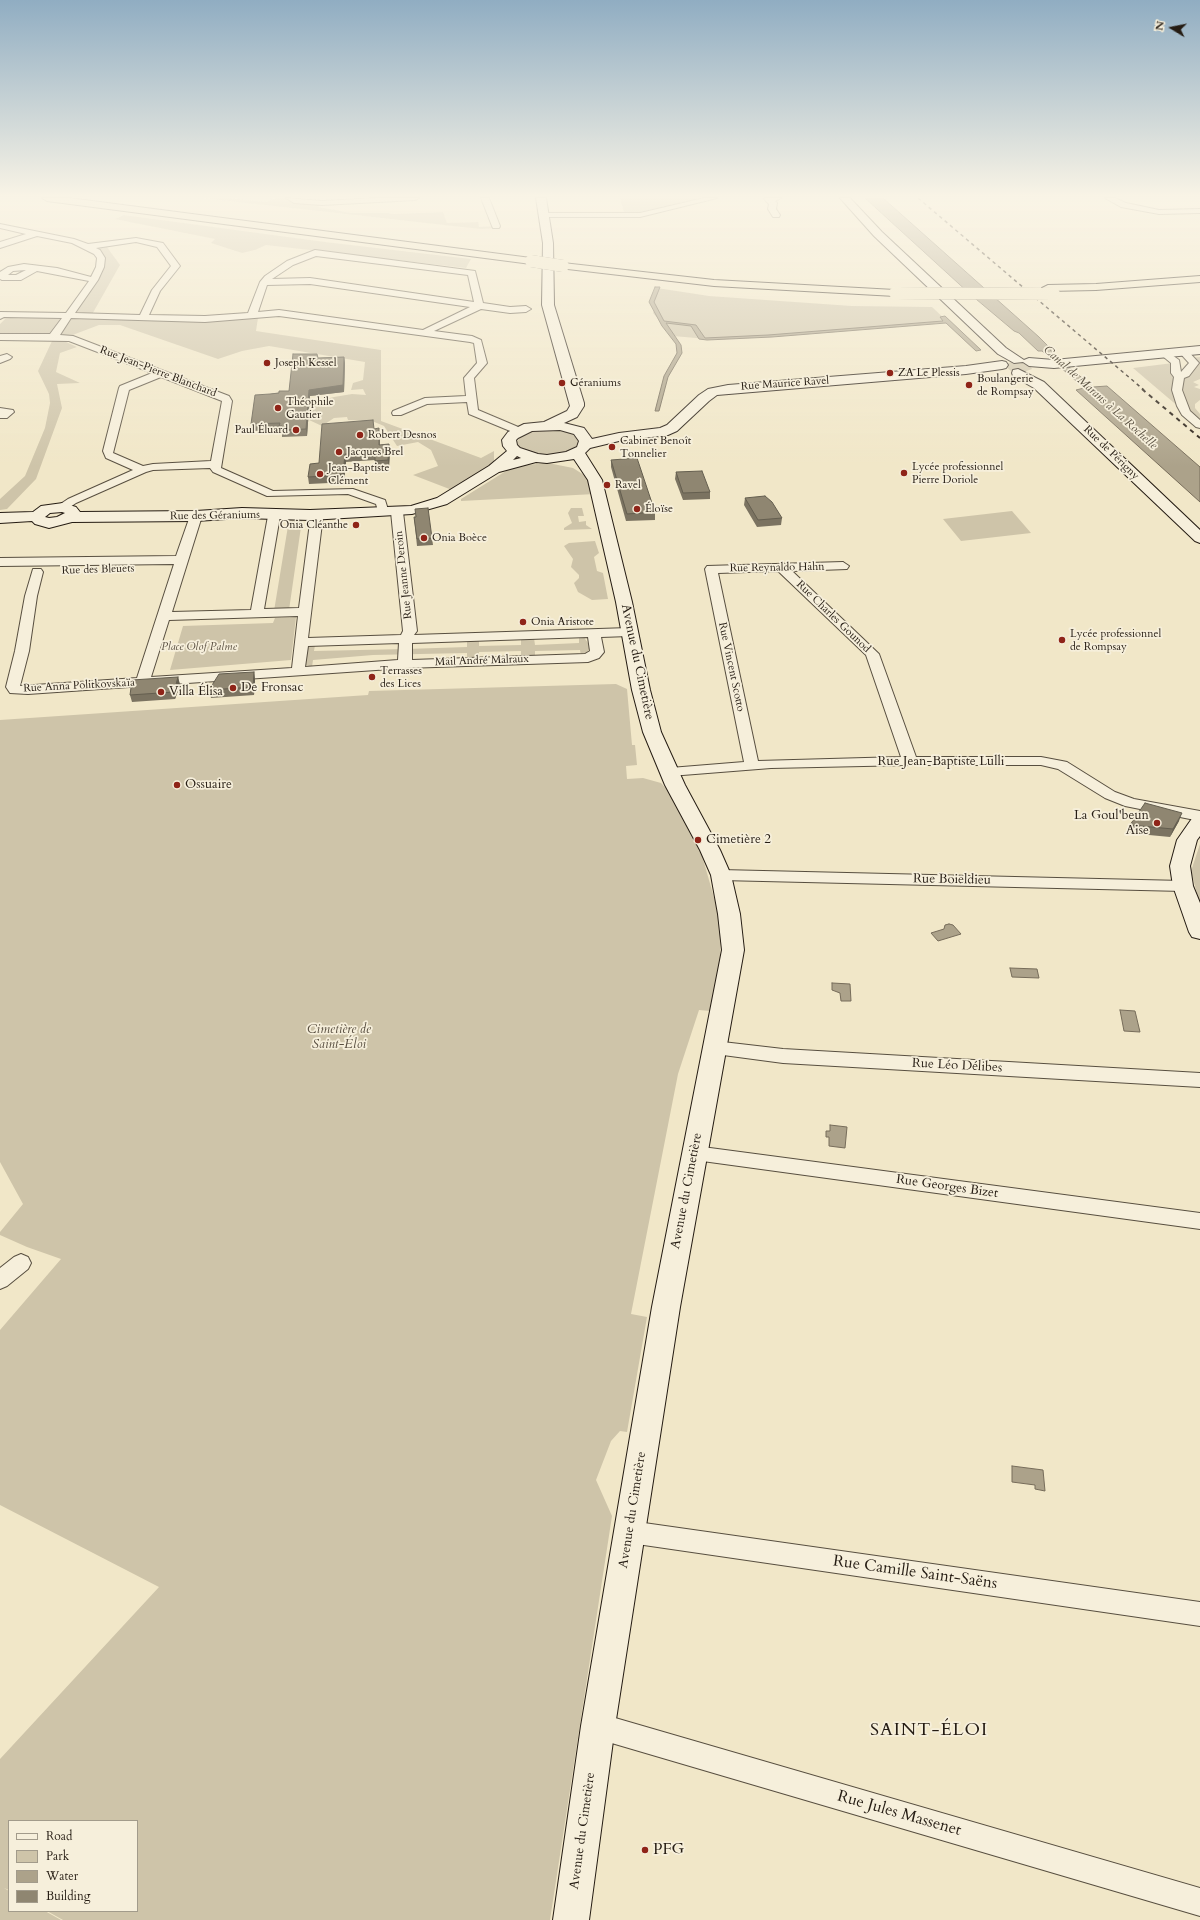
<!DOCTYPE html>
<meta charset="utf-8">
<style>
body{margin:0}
#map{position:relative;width:1200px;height:1920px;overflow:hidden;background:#f1e7c8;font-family:Cardo,serif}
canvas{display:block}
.legend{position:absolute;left:8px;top:1820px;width:130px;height:92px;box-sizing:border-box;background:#f6efdb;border:1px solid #a29b8b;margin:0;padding:5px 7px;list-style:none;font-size:12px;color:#251c13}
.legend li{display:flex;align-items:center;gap:8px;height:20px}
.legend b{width:20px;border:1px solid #a29b8b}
.north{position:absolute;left:1152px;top:8px;width:40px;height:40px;-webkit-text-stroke:3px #f6efdb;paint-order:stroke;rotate:280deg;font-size:11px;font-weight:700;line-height:16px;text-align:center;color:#251c13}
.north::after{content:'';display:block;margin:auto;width:14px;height:18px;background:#251c13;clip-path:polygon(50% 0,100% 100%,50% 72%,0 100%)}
</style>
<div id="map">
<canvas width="1200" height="1920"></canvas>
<ul class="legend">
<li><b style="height:5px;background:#f6efdb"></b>Road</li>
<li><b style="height:11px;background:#cec4a9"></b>Park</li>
<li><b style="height:11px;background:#aca28a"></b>Water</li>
<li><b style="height:11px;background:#8f8671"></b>Building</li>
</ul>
<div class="north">N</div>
</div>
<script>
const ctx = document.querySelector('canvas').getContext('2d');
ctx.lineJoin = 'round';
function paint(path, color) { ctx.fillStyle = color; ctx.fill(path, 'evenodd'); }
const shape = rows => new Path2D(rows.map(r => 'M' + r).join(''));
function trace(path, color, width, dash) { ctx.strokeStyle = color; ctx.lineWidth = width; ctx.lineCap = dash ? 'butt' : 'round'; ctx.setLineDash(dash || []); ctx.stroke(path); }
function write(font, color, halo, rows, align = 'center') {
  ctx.font = font + ' Cardo,serif'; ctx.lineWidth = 3.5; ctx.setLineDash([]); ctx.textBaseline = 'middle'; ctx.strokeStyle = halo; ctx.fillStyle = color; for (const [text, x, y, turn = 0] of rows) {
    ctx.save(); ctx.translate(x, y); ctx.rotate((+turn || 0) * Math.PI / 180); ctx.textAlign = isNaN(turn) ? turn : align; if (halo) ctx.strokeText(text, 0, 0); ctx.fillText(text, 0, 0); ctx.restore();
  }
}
paint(shape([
 [203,198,229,198,267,202,275,198,290,198,291,200,322,203,318,207,351,213,387,213,394,214,443,212,447,223,478,222,479,227,500,226,501,228,481,229,453,226],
 [620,198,696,198,697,199,640,212,624,213],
 [124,215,325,242,471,259,466,268,266,245,255,250,242,253,211,243,215,239,115,219],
 [107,247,120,265,90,318,258,318,256,331,381,350,381,421,481,458,494,451,494,465,452,490,413,475,438,466,431,450,418,442,397,446,384,426,372,421,348,420,347,417,334,418,322,426,296,414,297,406,334,397,352,394,366,395,363,389,351,390,353,383,363,380,365,362,269,346,242,351,218,359,120,325,99,325,70,336,64,341,77,347,60,353,56,372,80,383,57,384,62,408,36,479,7,509,0,510,0,499,25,476,45,428,50,403,49,394,38,371,52,341,58,336,103,267,95,249],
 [657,288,709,296,852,306,932,307,947,321,768,336,707,339,673,336,653,313,655,308,651,302],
 [10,318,56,318,60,319,49,334,0,335,0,324,5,319],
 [1200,357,1200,379,1193,382,1199,385,1194,387,1200,389,1200,400,1195,404,1195,408,1200,414,1200,425,1133,368,1173,363,1176,373,1185,374,1191,358],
 [1011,362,1024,363,1030,365,1032,369,1024,372,1011,371,1006,367,1006,364],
 [539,429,559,429,568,431,579,439,580,443,571,451,542,456,518,448,516,443,522,435],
 [548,463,573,468,592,480,595,494,461,501,461,499,514,466],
 [571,508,582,508,584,516,578,516,579,522,586,521,586,525,592,529,564,530,564,528,572,523,568,513],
 [1012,511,1031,533,961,541,943,519],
 [289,520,302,520,289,610,274,611],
 [595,541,599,553,594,557,597,571,603,573,608,599,592,600,578,592,574,583,579,578,579,575,571,567,573,559,564,546,569,543],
 [296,617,291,660,170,670,183,626,273,623,275,618],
 [583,636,588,643,589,649,585,656,581,656,580,650,535,651,535,656,521,656,521,651,479,652,479,658,467,658,467,653,373,655,313,660,312,667,306,665,307,647,315,645,314,651,406,649,467,647,467,640,479,639,479,646,521,645,521,638,534,638,535,645,579,643,579,637],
 [616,684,627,689,632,745,635,745,637,765,626,766,627,779,643,778,661,783,671,794,687,822,701,852,715,901,721,932,720,958,710,1011,699,1010,678,1074,631,1314,647,1317,627,1432,620,1431,611,1441,596,1480,612,1516,550,1920,63,1920,47,1911,137,1911,137,1821,9,1821,9,1890,4,1888,9,1891,9,1911,45,1911,61,1920,0,1920,0,1759,159,1587,0,1505,0,1330,61,1259,27,1247,0,1235,0,1232,23,1204,0,1162,0,720,368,695,369,691],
 [1200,844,1200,905,1191,871]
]), '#cec4a9');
const water = shape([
 [865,198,883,198,1039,337,1052,350,1050,350,1069,367,1093,387,1107,386,1200,467,1200,502,1076,390,1084,388,1042,351,1038,351,1019,333,1014,331,970,294,865,198],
 [655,287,660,287,654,302,664,321,696,325,705,338,768,335,943,321,940,317,945,316,981,350,976,351,946,323,772,337,707,340,699,339,691,326,666,323,681,345,682,353,668,377,659,411,655,411,664,376,677,353,676,344,662,326,649,302,655,287],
 [949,924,953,925,961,934,938,941,931,933,944,929,945,925,949,924],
 [1010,968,1037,969,1039,978,1012,977,1010,968],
 [832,983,850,984,851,1001,841,1001,840,993,832,990,832,983],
 [1120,1010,1135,1011,1140,1032,1124,1031,1120,1010],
 [830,1125,847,1127,845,1148,829,1146,829,1137,826,1137,826,1131,830,1131,830,1125],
 [1012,1466,1043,1470,1045,1491,1035,1489,1035,1485,1012,1482,1012,1466]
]);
paint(water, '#aca28a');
trace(water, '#766c5a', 1);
const street = shape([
 [286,198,322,201,376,198,419,198,415,200,322,205,294,203,286,198],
 [481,198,489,198,500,226,499,228,493,228,492,226,481,198],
 [704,198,717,198,640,217,544,217,540,215,544,213,640,213,704,198],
 [765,198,781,198,775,201,777,203,776,209,780,215,779,217,773,217,768,209,769,204,764,199,765,198],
 [1105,198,1115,198,1126,203,1159,210,1200,209,1200,213,1159,214,1121,207,1105,198],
 [0,224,74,239,88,244,136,238,163,243,180,266,160,291,149,315,205,316,248,313,260,282,265,276,287,261,315,250,475,271,483,303,510,307,526,306,531,309,526,312,510,313,481,309,434,331,472,336,481,340,487,363,474,378,478,410,523,429,524,431,523,433,515,433,469,414,467,402,427,404,401,415,393,415,392,413,393,411,425,398,466,396,464,378,477,363,474,343,470,342,279,316,205,322,71,318,60,335,73,336,229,396,232,401,221,468,273,491,353,489,385,500,389,513,387,515,379,515,376,504,348,494,267,496,213,472,210,468,153,470,146,472,76,503,67,509,59,509,57,507,59,505,68,499,133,470,106,458,103,451,119,388,120,386,152,373,69,341,0,340,0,334,50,334,62,318,4,317,0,319,0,312,66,313,89,281,37,271,21,280,2,280,0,279,0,272,8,267,24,264,57,268,91,277,96,267,97,258,94,254,72,243,37,236,0,248,0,242,26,234,0,228,0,224],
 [136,242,157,247,171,266,152,290,140,315,75,313,98,280,104,267,105,258,100,250,96,248,136,242],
 [316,256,468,275,474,302,310,278,272,279,293,265,316,256],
 [26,270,16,275,8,275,13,271,26,270],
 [310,284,470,307,423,330,279,310,258,312,267,285,310,284],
 [161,377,222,401,211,461,153,464,143,466,113,453,129,390,161,377],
 [1184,349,1187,350,1199,363,1189,376,1184,378,1182,390,1190,411,1200,420,1200,428,1196,427,1182,415,1177,406,1172,390,1174,377,1171,373,1171,363,1160,354,1162,352,1168,352,1179,360,1181,372,1189,363,1179,352,1184,349],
 [7,354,12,357,10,359,0,363,0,356,7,354],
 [0,408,13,410,14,412,7,418,0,418,0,408],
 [397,509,403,512,417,631,414,635,629,628,634,629,636,632,634,635,629,636,601,637,604,652,599,658,588,662,405,668,28,694,10,693,6,687,15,651,25,596,33,569,41,569,43,572,37,596,29,651,20,686,137,678,174,564,0,566,0,558,176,556,190,516,196,513,202,516,172,612,251,610,268,516,274,513,280,516,264,609,299,608,311,515,317,512,323,515,308,638,401,635,403,631,391,512,397,509],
 [298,616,292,668,151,677,169,620,298,616],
 [588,637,590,651,585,654,412,660,412,643,588,637],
 [399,643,398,660,305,667,308,646,399,643],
 [843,562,849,566,847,569,792,571,879,654,916,757,1041,757,1062,761,1067,762,1115,792,1134,799,1200,811,1200,821,1125,806,1105,798,1058,769,1041,765,910,765,771,768,670,776,665,775,663,772,665,769,670,768,744,762,705,569,707,566,843,562],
 [778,571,866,655,901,757,758,761,718,573,778,571],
 [721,870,1183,881,1189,882,1191,886,1189,890,1183,891,721,880,715,879,713,875,715,871,721,870],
 [714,1041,783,1049,1200,1073,1200,1087,783,1063,708,1053,705,1048,708,1043,714,1041],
 [695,1146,1200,1213,1200,1229,695,1160,688,1158,685,1153,688,1148,695,1146],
 [21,1254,28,1257,31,1263,28,1269,7,1286,0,1289,0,1268,14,1257,21,1254],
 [630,1521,1200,1602,1200,1626,630,1543,622,1540,618,1532,622,1524,630,1521],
 [598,1713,1200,1888,1200,1916,598,1739,589,1735,585,1726,589,1717,598,1713]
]);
const secondary = shape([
 [536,198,546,198,553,243,554,305,584,403,584,406,577,417,564,423,584,428,592,439,619,433,660,428,667,425,699,395,708,389,728,385,966,366,1002,361,1006,362,1008,365,1006,368,1002,369,966,374,717,395,709,401,677,431,668,435,619,441,590,448,585,453,602,480,632,602,650,690,661,732,685,785,720,850,731,875,740,914,744,950,680,1307,615,1726,589,1920,553,1920,581,1726,652,1307,722,950,718,914,711,875,700,850,665,785,643,732,632,690,616,602,588,480,574,459,547,463,536,462,499,472,447,504,412,514,310,520,242,518,196,521,72,522,49,528,35,524,32,521,0,523,0,513,33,512,41,506,63,503,76,507,80,512,196,511,242,508,310,510,411,506,437,498,489,466,507,451,503,446,502,440,508,432,524,424,544,422,567,411,570,406,542,305,543,243,536,198],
 [560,430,574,434,579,441,577,447,566,452,547,455,538,454,520,448,517,445,516,440,518,438,532,431,560,430],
 [517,456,521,458,513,460,517,456],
 [62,512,65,513,57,517,49,518,45,517,50,513,62,512],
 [840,198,850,198,882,232,1006,348,1024,360,1029,358,1054,360,1200,346,1200,354,1054,368,1029,366,1023,362,1014,363,998,354,874,236,840,198],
 [1018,369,1044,382,1200,530,1200,543,1195,541,1034,388,1013,376,1012,373,1013,370,1018,369],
 [1200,815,1200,836,1197,840,1190,866,1193,886,1200,903,1200,939,1192,937,1189,932,1173,886,1170,866,1177,840,1193,817,1200,815]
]);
const highway = shape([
 [42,198,69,198,531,258,537,261,531,264,47,201,42,198],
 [563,263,714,280,895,290,901,293,895,296,714,286,559,268,557,266,563,263],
 [1200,276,1200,282,1096,290,1048,291,1042,288,1048,285,1096,284,1200,276]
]);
trace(street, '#584f40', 2);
trace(secondary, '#251c13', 2);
trace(highway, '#251c13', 2);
paint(street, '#f6efdb');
paint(secondary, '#f6efdb');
paint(highway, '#f1e7c8');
trace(shape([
 [918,198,1144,390]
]), '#251c13', 1.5, [3.5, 3.5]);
trace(shape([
 [1142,389,1200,438]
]), '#251c13', 2, [4.5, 4.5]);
const highwayBridge = shape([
 [531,261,563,266],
 [895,293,1054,294]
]);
trace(highwayBridge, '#251c13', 12, []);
trace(highwayBridge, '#f1e7c8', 12);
paint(shape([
 [344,357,345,363,344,392,310,396,307,436,282,437,282,433,280,433,280,430,252,431,251,424,270,394,289,391,318,358],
 [374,429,380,435,380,445,389,444,390,451,389,467,375,468,375,460,346,462,344,481,329,482,329,483,309,484,308,477],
 [611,460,655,512,655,520,626,521,611,467],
 [676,472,710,492,710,499,683,500,675,479],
 [745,498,782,518,781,525,757,527,744,505],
 [414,517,432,538,433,545,417,546],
 [254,672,255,680,254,695,211,698,209,690],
 [178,677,180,685,175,699,132,702,130,695],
 [1179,821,1170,837,1128,833,1130,825]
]), '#7b7361');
paint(shape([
 [344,357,345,363,344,392,310,396,307,436,306,429,309,390],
 [389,444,390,451,389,467,388,460],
 [345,454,346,462,344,481,343,474],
 [254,672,255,680,254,695,253,687],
 [178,677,180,685,175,699,174,692],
 [1182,813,1179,821,1170,837,1173,829]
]), '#645e4f');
const building = shape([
 [293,354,317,354,318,358,344,357,343,385,309,390,306,429,281,430,282,426,279,426,280,423,251,424,255,395,270,394,279,393,279,391,289,391,293,354],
 [373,420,374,429,379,428,379,445,389,444,388,460,375,461,375,453,345,454,343,474,328,475,328,476,308,477,310,464,319,463,322,424,373,420],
 [637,458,655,512,627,514,611,460,637,458],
 [702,471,710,492,683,493,676,472,702,471],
 [765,496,772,502,782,518,758,520,745,498,765,496],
 [428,508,432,538,417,539,414,517,416,517,415,509,428,508],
 [254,672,253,687,209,690,219,674,254,672],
 [178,677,174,692,130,695,132,680,178,677],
 [1145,803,1182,813,1173,829,1130,825,1145,803]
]);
paint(building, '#8f8671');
trace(building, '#645e4f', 1);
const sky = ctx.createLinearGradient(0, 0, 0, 467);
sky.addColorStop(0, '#90adc2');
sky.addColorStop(0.42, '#f9f4e6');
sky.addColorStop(1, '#f9f4e600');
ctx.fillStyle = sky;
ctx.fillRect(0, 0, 1200, 467);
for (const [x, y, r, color] of [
 [267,363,4,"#8f2418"],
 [890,373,4,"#8f2418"],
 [562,383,4,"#8f2418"],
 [969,385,4,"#8f2418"],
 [278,408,4,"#8f2418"],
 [296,430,4,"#8f2418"],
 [360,435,4,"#8f2418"],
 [612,447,4,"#8f2418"],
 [339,452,4,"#8f2418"],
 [904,473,4,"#8f2418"],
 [320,474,4,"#8f2418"],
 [607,485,4,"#8f2418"],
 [637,509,4,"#8f2418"],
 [356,525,4,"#8f2418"],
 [424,538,4,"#8f2418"],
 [523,622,4,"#8f2418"],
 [1062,640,4,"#8f2418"],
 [372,677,4,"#8f2418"],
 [233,688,4,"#8f2418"],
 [161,692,4,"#8f2418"],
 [177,785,4,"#8f2418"],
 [1157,823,4,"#8f2418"],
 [698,840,4,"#8f2418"],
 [645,1850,4,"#8f2418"]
]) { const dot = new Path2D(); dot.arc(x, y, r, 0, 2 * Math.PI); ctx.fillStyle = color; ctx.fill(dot); trace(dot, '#f6efdb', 1.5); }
write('11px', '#251c13', '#f6efdb', [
 ["Joseph Kessel",275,363],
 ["ZA Le Plessis",898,373],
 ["Boulangerie",977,379],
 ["de Rompsay",977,392],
 ["Géraniums",570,383],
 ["Théophile",286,402],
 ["Gautier",286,415],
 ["Paul Éluard",288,430,"right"],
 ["Robert Desnos",368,435],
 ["Cabinet Benoît",620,441],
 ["Tonnelier",620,454],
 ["Jacques Brel",347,452],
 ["Lycée professionnel",912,467],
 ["Pierre Doriole",912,480],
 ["Jean-Baptiste",328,468],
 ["Clément",328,481],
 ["Ravel",615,485],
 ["Éloïse",645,509],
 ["Onia Cléanthe",348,525,"right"],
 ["Onia Boèce",432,538],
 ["Onia Aristote",531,622],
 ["Lycée professionnel",1070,634],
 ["de Rompsay",1070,647],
 ["Terrasses",380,671],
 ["des Lices",380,684]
], 'left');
write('11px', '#251c13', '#f6efdb', [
 ["Rue Jean-Pierre Blanchard",158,372,21],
 ["Rue Maurice Ravel",785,384,-4],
 ["Rue de Périgny",1111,453,44],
 ["Rue des Géraniums",215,516,-1],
 ["Rue Reynaldo Hahn",777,568,-1],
 ["Rue des Bleuets",98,570,-2],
 ["Rue Jeanne Deroin",404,575,-96],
 ["Rue Charles Gounod",833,617,44],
 ["Mail André Malraux",482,661,-2],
 ["Rue Vincent Scotto",731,667,78],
 ["Rue Anna Politkovskaïa",79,686,-3]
]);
write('italic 11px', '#584e40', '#f6efdb', [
 ["Place Olof Palme",199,647]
]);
write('italic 12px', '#5b5243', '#f6efdb', [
 ["Canal de Marans à La Rochelle",1100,398,42]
]);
write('13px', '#251c13', '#f6efdb', [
 ["Avenue du Cimetière",637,662,78],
 ["Rue Jean-Baptiste Lulli",941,762],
 ["Rue Boieldieu",952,880,1],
 ["Rue Léo Délibes",957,1066,3],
 ["Rue Georges Bizet",947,1187,8],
 ["Avenue du Cimetière",687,1191,-79],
 ["Avenue du Cimetière",633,1510,-81],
 ["Avenue du Cimetière",583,1831,-82]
]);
write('13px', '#251c13', '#f6efdb', [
 ["De Fronsac",241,688],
 ["Villa Élisa",169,692],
 ["Ossuaire",185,785],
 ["La Goul'beun",1149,816,"right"],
 ["Aise",1149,831,"right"],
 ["Cimetière 2",706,840]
], 'left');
write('italic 13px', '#584e40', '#f6efdb', [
 ["Cimetière de",339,1030],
 ["Saint-Éloi",339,1045]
]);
write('16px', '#251c13', '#f6efdb', [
 ["Rue Camille Saint-Saëns",915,1573,8],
 ["Rue Jules Massenet",899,1814,16]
]);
write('16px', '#251c13', '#f6efdb', [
 ["PFG",653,1850]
], 'left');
ctx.letterSpacing = '1px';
write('18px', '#251c13', '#f6efdb', [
 ["SAINT-ÉLOI",929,1731]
]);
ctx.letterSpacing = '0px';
</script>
